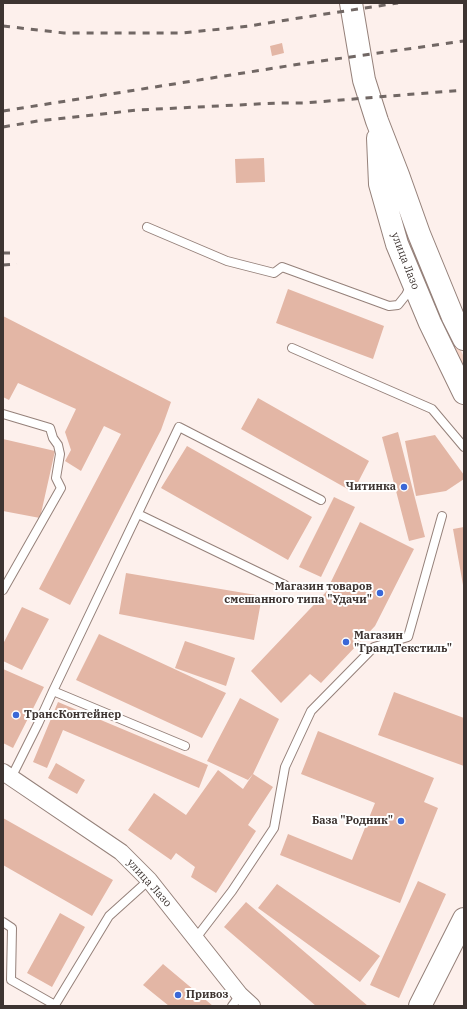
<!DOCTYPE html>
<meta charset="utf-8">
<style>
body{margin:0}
#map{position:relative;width:467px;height:1009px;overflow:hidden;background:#fdf0ec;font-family:"IBM Plex Serif",serif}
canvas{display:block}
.frame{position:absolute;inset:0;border:4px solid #3d3431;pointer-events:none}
</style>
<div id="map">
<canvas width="467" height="1009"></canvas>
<div class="frame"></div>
</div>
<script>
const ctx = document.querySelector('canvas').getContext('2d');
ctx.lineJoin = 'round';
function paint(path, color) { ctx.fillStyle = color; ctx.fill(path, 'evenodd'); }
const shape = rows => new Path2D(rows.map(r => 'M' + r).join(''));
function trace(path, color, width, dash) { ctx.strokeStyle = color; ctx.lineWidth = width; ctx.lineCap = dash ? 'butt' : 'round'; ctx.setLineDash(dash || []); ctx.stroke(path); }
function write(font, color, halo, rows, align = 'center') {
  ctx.font = font + ' "IBM Plex Serif",serif'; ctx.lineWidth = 4; ctx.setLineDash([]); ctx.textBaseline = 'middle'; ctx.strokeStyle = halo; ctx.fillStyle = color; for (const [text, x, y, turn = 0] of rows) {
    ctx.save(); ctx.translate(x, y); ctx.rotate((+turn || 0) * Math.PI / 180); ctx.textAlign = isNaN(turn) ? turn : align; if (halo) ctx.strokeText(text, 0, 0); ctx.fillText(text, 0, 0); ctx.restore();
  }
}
paint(shape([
 [409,227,457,343,464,357,464,368,430,296,404,228]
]), '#f7d5c8');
paint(shape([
 [282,43,284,53,272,56,270,46],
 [264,158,265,182,236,183,235,159],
 [288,289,384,326,373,359,276,323],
 [3,316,171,402,161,430,70,605,39,589,121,434,104,426,81,471,65,461,71,450,65,432,76,409,18,383,9,400,3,397],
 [258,398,369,461,353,492,241,429],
 [398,432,425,537,409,541,382,437],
 [435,435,464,475,464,479,446,491,416,496,405,441],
 [3,439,55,451,40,518,3,511],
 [187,446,312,517,288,560,161,488],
 [334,497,355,507,321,577,299,567],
 [360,522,414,549,375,626,321,683,310,674,281,703,251,671,326,592],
 [464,527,464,585,463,585,453,529],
 [126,573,262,596,254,640,119,614],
 [22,607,49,619,22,670,3,661,3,644],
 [99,634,226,693,202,738,76,680],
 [185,641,235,658,226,686,175,668],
 [3,669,44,687,13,748,3,743],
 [394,692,464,718,464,766,378,735],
 [240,698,279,719,253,774,273,787,248,825,256,831,216,893,191,877,195,867,176,853,171,860,128,830,154,793,186,815,218,770,243,789,253,774,248,780,207,761],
 [58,702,208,765,199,788,63,730,47,768,33,762],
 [318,731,434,778,424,802,438,808,400,903,280,855,288,834,352,860,375,803,301,774],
 [56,763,85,780,77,794,48,778],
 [3,818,113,880,92,916,3,865],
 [418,881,446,894,399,998,370,985],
 [277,884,380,956,360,982,258,908],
 [246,902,368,1006,316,1006,224,927],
 [60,913,85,927,52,987,27,973],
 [163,964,213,1006,169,1006,143,985]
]), '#e3b6a5');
const service = shape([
 [147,227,227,261,274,273,282,267,389,306,398,305,406,295,411,285],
 [292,348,432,409,464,447],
 [3,414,50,428,53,438,58,445,60,454,56,478,61,488,3,590],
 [138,514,285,585],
 [53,691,185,746],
 [11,778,38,724,53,691,179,427,321,500],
 [3,922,12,928,11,980,55,1005,109,916,149,880],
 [196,938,232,891,274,828,285,767,311,711,374,647,408,637,442,516],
 [232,1006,240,995]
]);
const minor = shape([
 [3,772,121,852,149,880,240,995,252,1006]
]);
const secondary = shape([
 [351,3,364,80,377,121,398,175,419,234,453,317,464,339],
 [378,138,380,184,397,244,430,323,464,393],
 [420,1006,464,919]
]);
trace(service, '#95817a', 10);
trace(minor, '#95817a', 18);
trace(secondary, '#95817a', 24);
trace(service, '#fff', 8);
trace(minor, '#fff', 16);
trace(secondary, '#fff', 22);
trace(shape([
 [3,26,64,33,183,33,249,26,299,18,398,3],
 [3,111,300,64,464,41],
 [3,127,38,121,138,110,278,103,304,103,464,90],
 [3,253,15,253],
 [3,265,17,264]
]), '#716764', 3, [7, 7]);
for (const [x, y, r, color] of [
 [404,487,4,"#3a67d7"],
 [380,593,4,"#3a67d7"],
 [346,642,4,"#3a67d7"],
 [16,715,4,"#3a67d7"],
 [401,821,4,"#3a67d7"],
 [178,995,4,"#3a67d7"]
]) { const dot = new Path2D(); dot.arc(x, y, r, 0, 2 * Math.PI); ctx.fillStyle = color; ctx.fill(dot); trace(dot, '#fff', 1.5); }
write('11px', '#3d3431', '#fff', [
 ["улица Лазо",405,261,69],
 ["улица Лазо",149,883,48]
]);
write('bold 11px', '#3d3431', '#fff', [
 ["Читинка",396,487],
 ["Магазин товаров",372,587],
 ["смешанного типа \"Удачи\"",372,600],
 ["Магазин",354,636,"left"],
 ["\"ГрандТекстиль\"",354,649,"left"],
 ["ТрансКонтейнер",24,715,"left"],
 ["База \"Родник\"",393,821],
 ["Привоз",186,995,"left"]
], 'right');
</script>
